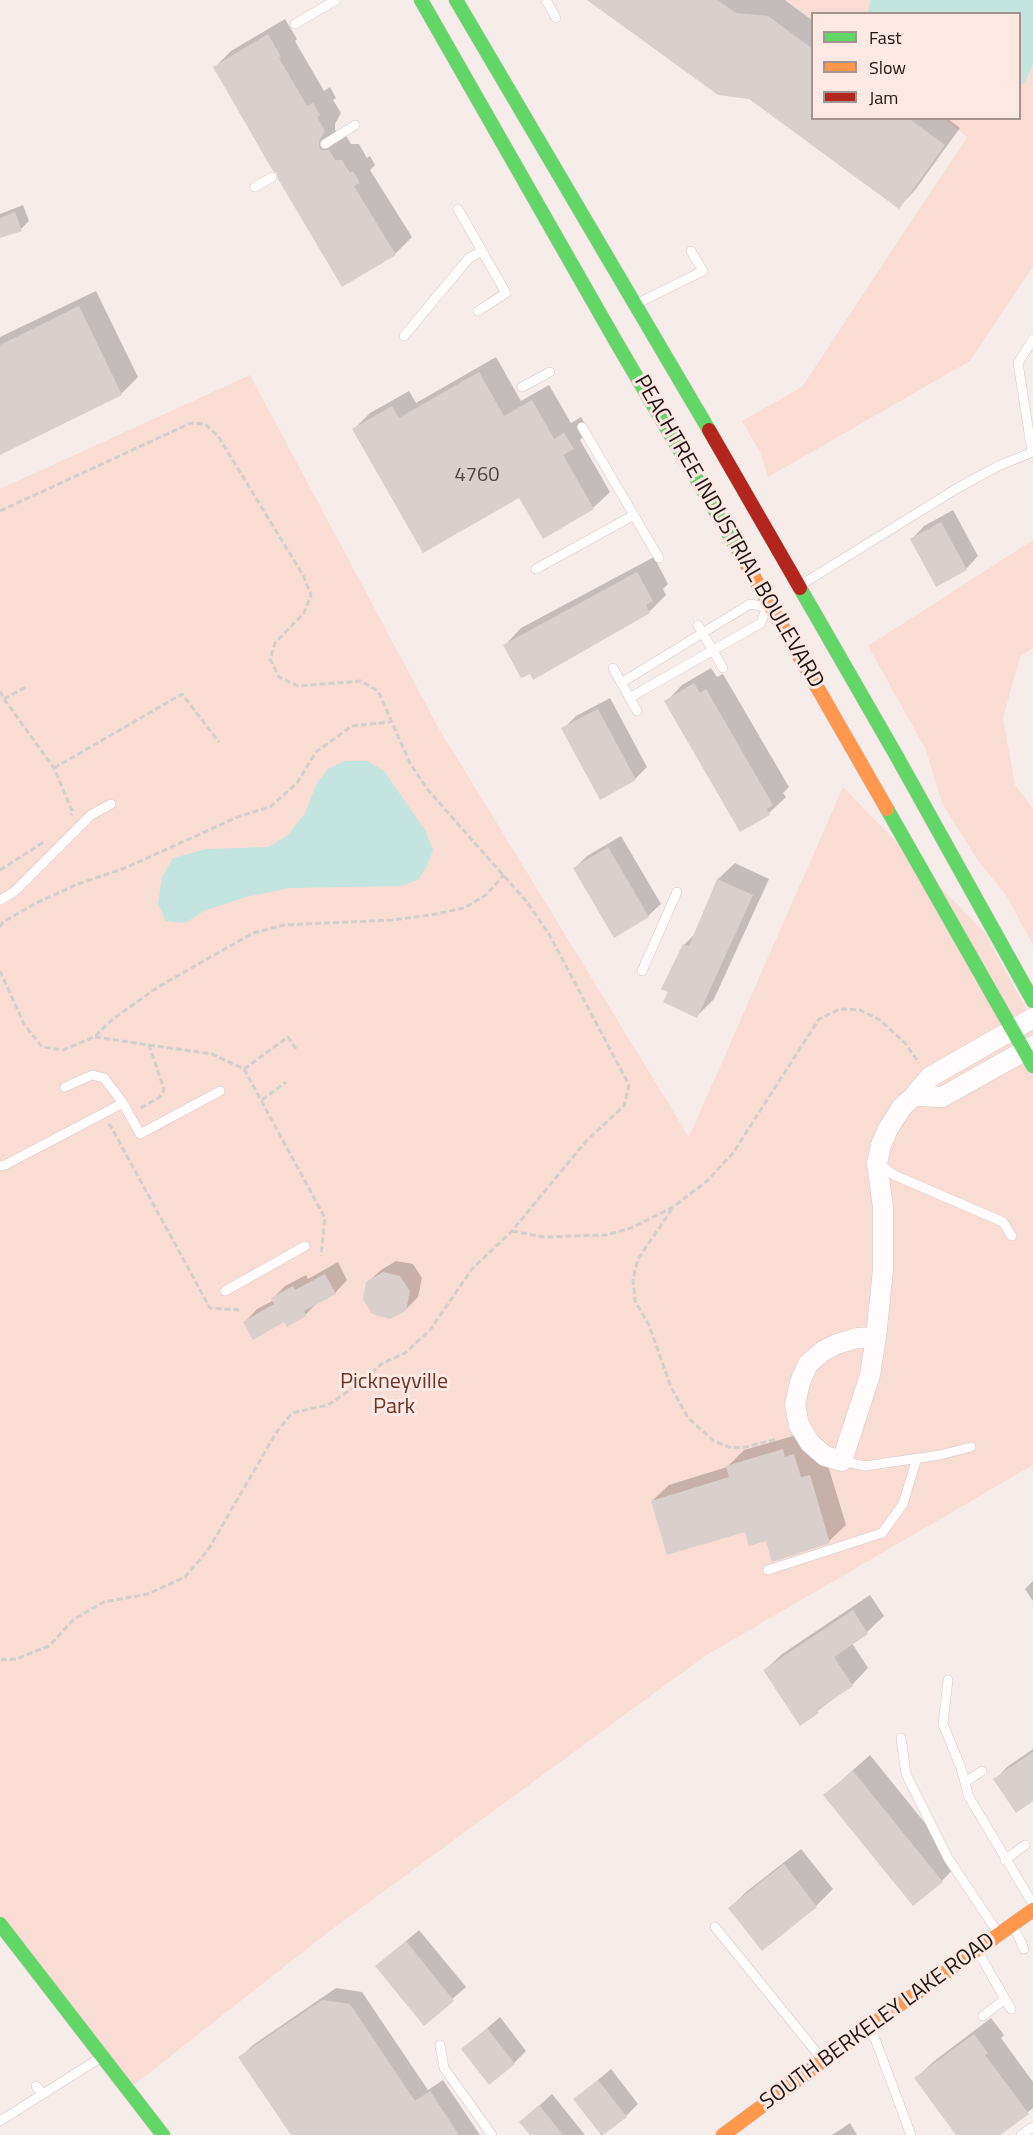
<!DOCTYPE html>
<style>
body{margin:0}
#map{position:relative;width:1033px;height:2135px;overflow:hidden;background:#f6ecea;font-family:"Titillium Web",sans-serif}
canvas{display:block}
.legend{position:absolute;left:811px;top:12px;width:210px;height:108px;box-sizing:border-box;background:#fce9e4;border:2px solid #a49490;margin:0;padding:8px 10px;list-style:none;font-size:18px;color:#1f1411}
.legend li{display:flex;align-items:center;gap:12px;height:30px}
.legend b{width:30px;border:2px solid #a49490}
</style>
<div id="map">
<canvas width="1033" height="2135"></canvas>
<ul class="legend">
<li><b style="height:8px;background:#63d668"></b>Fast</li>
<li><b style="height:8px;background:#ff974d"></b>Slow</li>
<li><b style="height:8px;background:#b3261e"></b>Jam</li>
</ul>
</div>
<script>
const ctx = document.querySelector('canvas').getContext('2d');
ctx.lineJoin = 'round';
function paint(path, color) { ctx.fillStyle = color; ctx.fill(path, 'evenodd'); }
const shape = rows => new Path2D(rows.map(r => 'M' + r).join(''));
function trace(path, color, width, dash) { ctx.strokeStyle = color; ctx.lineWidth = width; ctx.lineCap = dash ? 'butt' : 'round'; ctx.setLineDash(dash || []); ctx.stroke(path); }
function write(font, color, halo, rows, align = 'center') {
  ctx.font = font + ' "Titillium Web",sans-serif'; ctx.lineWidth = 6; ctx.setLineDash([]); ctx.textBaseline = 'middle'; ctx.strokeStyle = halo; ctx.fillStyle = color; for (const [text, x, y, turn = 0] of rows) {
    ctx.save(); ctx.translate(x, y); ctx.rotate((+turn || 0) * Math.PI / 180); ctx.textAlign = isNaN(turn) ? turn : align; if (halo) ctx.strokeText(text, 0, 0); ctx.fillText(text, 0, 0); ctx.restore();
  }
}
paint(shape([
 [779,0,870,0,868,13,812,14,812,20,788,1],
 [1033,65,1033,266,970,361,768,477,760,452,742,421,802,387,967,137,943,119,1020,118,1020,86,1025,82],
 [250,375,438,727,689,1137,843,787,984,932,1033,1021,1033,1465,705,1656,327,1933,134,2085,0,1914,0,489],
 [1033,540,1033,648,1020,657,1003,718,1015,785,1033,808,1033,945,1006,895,978,861,942,803,926,750,868,646]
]), '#f9ddd5');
paint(shape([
 [870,0,1033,0,1033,65,1025,82,1020,86,1020,14,868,13],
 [345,761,367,761,384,771,425,830,433,850,427,866,418,880,401,886,290,888,246,897,204,911,185,923,166,921,158,904,162,877,173,858,206,849,268,847,288,835,305,813,317,783,328,769]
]), '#c4e4e0');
paint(shape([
 [590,0,785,0,812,20,812,118,947,118,960,128,915,190,899,207,749,98],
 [285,19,297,39,295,41,324,91,330,87,336,98,333,100,341,113,335,124,335,130,339,134,345,134,351,144,359,144,367,158,370,156,375,165,370,170,412,237,396,253,342,285,279,172,215,67,231,51],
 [23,205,29,221,21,229,0,237,0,214],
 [96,291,138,377,121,394,0,453,0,337],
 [496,357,521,401,549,385,571,423,581,417,589,431,580,440,610,492,593,508,520,496,354,429,370,413,409,391,416,403],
 [953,510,978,556,966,569,912,539,924,526],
 [654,557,668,584,663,589,666,595,649,612,505,645,521,628],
 [711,668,717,677,723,674,789,787,783,793,786,797,769,813,666,702,682,685],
 [610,698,647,767,635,779,563,729,576,716],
 [621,836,661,904,648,916,575,868,587,856],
 [735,863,769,879,714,999,697,1016,670,992,684,945,698,931,704,911,718,879],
 [396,1261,413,1264,422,1278,418,1297,405,1310,368,1282,381,1270],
 [338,1262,347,1280,335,1293,317,1303,305,1315,285,1320,245,1322,257,1309,274,1300,273,1298,285,1286,306,1275,308,1279],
 [800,1434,826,1459,846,1525,829,1541,767,1539,746,1530,652,1501,669,1485,727,1467,744,1450],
 [1033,1581,1033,1601,1025,1589],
 [870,1595,884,1616,867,1632,852,1643,868,1668,852,1685,800,1724,765,1670,782,1654],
 [1033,1749,1033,1800,995,1780,1007,1767],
 [870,1755,958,1864,942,1881,825,1795],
 [801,1849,833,1889,816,1906,762,1949,730,1908,746,1892],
 [419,1930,466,1987,424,2024,377,1966],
 [336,1988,362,1992,428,2090,443,2080,480,2135,293,2135,240,2057,253,2045],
 [500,2017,526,2051,514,2063,463,2049],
 [991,2018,1004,2035,1001,2038,1033,2082,1033,2108,998,2135,958,2135,916,2078,933,2062],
 [611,2069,638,2104,626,2116,575,2099],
 [552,2094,585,2135,532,2135,521,2122],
 [850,2123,857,2135,832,2135]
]), '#0003');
paint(shape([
 [587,0,718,0,736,13,768,16,813,49,813,118,908,118,945,145,899,209,749,99,718,95],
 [268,34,281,57,279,58,307,106,313,103,320,115,317,117,325,131,319,141,319,147,322,150,329,150,335,160,342,160,350,173,353,171,360,183,354,186,396,255,342,287,278,179,277,173,273,171,213,67],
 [15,212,22,231,0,238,0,218],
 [79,306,122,395,0,455,0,345],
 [479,372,504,416,532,400,554,439,564,433,574,449,563,455,594,509,543,539,519,498,423,553,352,429,392,406,399,418],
 [941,522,967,570,936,587,910,539],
 [637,572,653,601,646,605,650,613,533,680,530,674,521,678,503,645],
 [694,683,700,693,706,689,773,805,767,809,770,815,740,832,664,701],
 [598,709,636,780,600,800,561,728],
 [608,847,649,917,614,938,573,868],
 [717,879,753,895,697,1018,663,1002,668,992,661,989,683,944,689,946],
 [383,1272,400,1276,410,1291,406,1311,390,1319,372,1314,363,1299,366,1282],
 [325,1274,336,1294,304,1311,306,1316,287,1327,284,1322,253,1340,243,1322,274,1304,271,1298,293,1286,295,1290],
 [783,1449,785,1457,794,1454,801,1477,810,1475,830,1543,772,1562,766,1541,749,1546,745,1532,667,1555,651,1501,729,1477,726,1466],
 [853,1610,868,1634,834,1657,853,1686,817,1710,819,1713,800,1726,763,1670],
 [1033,1752,1033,1801,1016,1813,993,1779],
 [853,1771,943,1882,913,1906,823,1795],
 [784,1864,817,1907,762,1951,728,1908],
 [406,1941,454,2001,424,2026,375,1966],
 [322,2000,350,2004,415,2101,430,2091,459,2135,291,2135,238,2057],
 [487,2028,515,2064,489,2085,461,2049],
 [974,2034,988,2053,985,2055,1029,2114,1000,2135,956,2135,914,2078],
 [598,2080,627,2117,603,2135,601,2135,573,2099],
 [539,2105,563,2135,530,2135,519,2122]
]), '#d9cfcc');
const lane = shape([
 [546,0,556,18],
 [295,24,336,0],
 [325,144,355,125],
 [255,187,272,177],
 [458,209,506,293,478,311],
 [640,302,703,271,691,251],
 [404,336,469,258,482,251],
 [522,387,550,372],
 [582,427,659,558],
 [1032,452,1018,363,1033,339],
 [536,569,634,515],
 [804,583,956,489,998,466,1033,452],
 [698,625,723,668],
 [613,668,637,711],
 [621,683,750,604,761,606],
 [629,698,761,623,765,612],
 [0,900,14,892,91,815,111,804],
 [642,971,677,892],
 [123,1103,140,1134,220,1091],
 [879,1164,894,1175,1003,1222,1012,1236],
 [0,1166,5,1165,123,1103,104,1078,92,1075,65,1087],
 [225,1291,305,1246],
 [842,1461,865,1466,940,1455,971,1447],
 [768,1570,882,1533,903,1504,917,1458],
 [948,1680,943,1724,961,1768,969,1797,1033,1904],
 [901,1738,906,1774,948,1858,998,1933],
 [965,1782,982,1771],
 [1005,1860,1025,1845],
 [715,1927,822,2059],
 [1014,1927,1024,1949],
 [978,1952,1011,2009],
 [983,2016,1005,1999],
 [871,2028,911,2135],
 [440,2045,444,2068,492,2135],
 [36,2086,43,2094,100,2058],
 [0,2121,43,2094],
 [1021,2135,1033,2127]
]);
const street = shape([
 [914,1096,942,1097,1033,1046],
 [876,1337,857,1338,837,1344,823,1351,808,1364,800,1382,795,1405,799,1425,810,1443,825,1456,842,1461,870,1375,876,1337,883,1270,883,1208,877,1163,881,1145,888,1129,902,1107,914,1096,930,1077,1033,1018]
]);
const fast = shape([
 [421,0,615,340,747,565],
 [456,0,709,430],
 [800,588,896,755,1033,1001],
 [887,809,1033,1066],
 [0,1924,163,2135]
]);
const slow = shape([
 [747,565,887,809],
 [723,2135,870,2026,1033,1910]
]);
const jam = shape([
 [709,430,800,588]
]);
trace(lane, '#d4c9c7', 10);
trace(street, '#d4c9c7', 21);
trace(fast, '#d4c9c7', 15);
trace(slow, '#d4c9c7', 15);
trace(jam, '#d4c9c7', 15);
trace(shape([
 [0,511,191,423,205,424,218,436,303,575,311,595,304,613,275,643,270,659,279,677,298,686,361,681,378,691,410,763,427,789,527,902,549,934,629,1085,624,1106,587,1140,512,1231,472,1269,430,1330,405,1353,383,1363,350,1390,328,1405,292,1413,276,1433,208,1550,185,1577,148,1594,104,1602,74,1619,49,1646,16,1659,0,1660],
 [0,691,4,699,54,768,73,813,71,815],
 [4,699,26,687],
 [54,768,182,694,219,742],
 [0,870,44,842],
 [0,927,3,922,36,903,78,884,125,868,240,816,270,807,297,783,316,752,352,726,390,722],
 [0,971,24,1024,42,1047,63,1050,94,1037,113,1019,158,987,253,933,284,925,392,920,431,915,464,908,486,895,504,875],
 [95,1037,149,1045,164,1089,160,1097,139,1109],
 [149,1045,212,1054,244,1069,325,1218,321,1256],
 [244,1069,288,1037,296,1049],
 [262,1100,286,1082],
 [108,1125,110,1125,210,1308,239,1310],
 [672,1209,638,1259,633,1279,635,1301,649,1325,671,1387,688,1418,714,1441,731,1448,746,1447,777,1439],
 [512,1231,544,1237,606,1235,631,1228,673,1207,707,1181,733,1153,819,1019,840,1009,860,1010,880,1020,905,1043,919,1063]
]), '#d3cece', 3, [6, 3]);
trace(lane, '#fefcfc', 9);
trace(street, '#fefcfc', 20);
trace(fast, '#63d668', 14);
trace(slow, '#ff974d', 14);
trace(jam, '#b3261e', 14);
write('20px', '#4e4340', null, [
 ["4760",477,476]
]);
write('22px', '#1f1411', '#fce9e4', [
 ["PEACHTREE INDUSTRIAL BOULEVARD",728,532,60],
 ["SOUTH BERKELEY LAKE ROAD",878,2022,-36]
]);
write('22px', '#6c3524', '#fce9e4', [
 ["Pickneyville",394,1383],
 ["Park",394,1408]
]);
</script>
